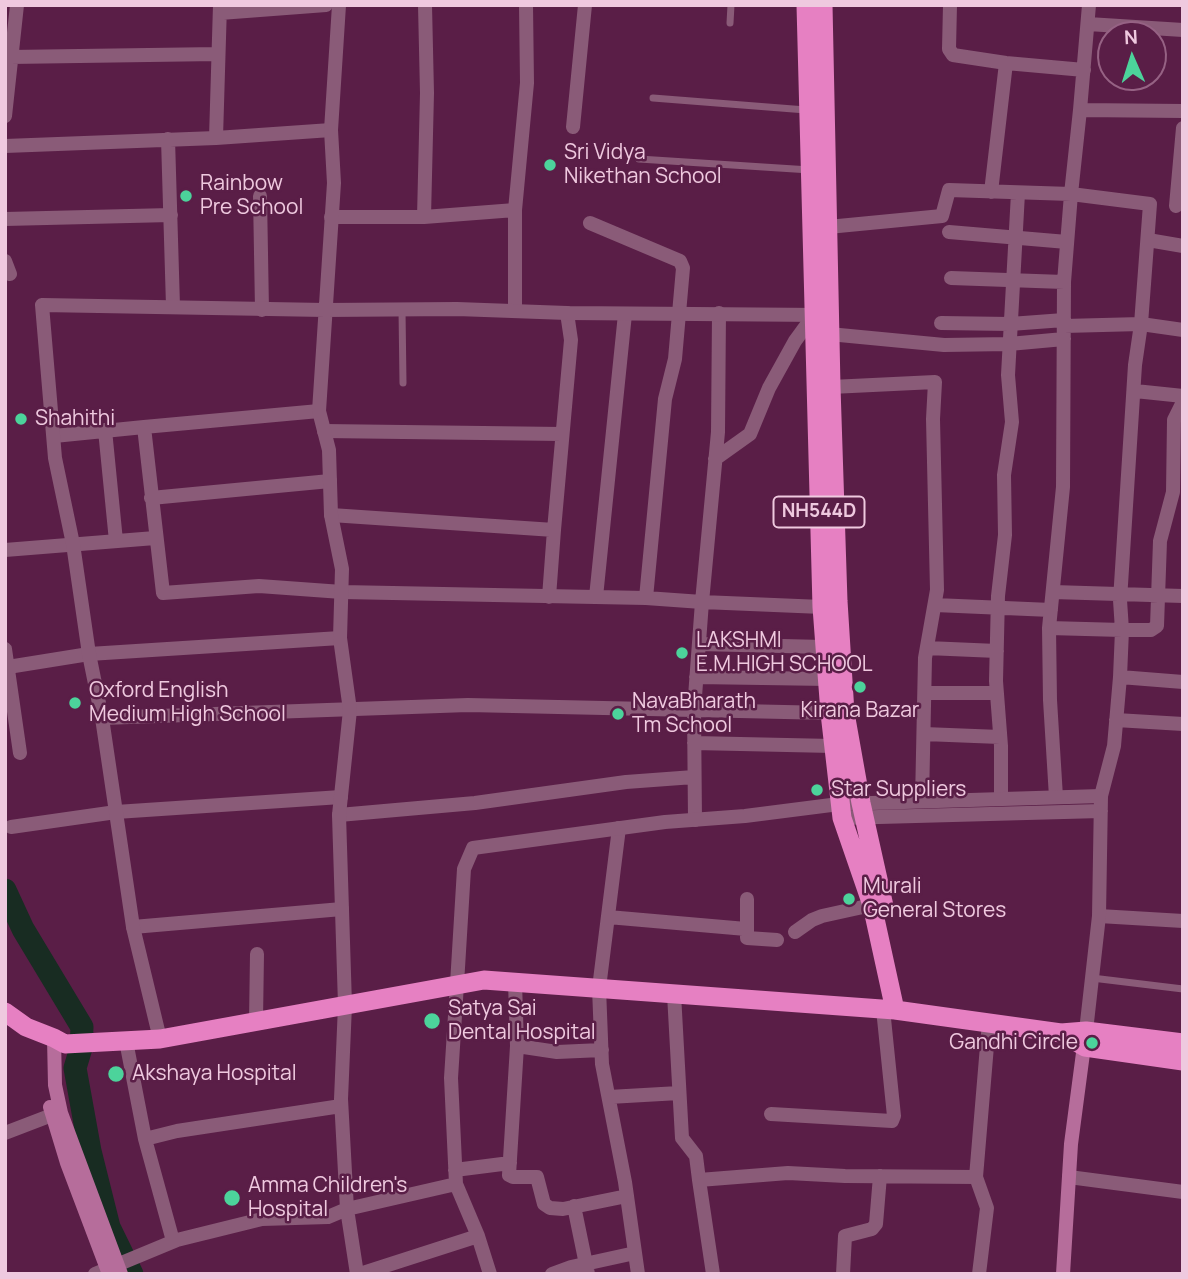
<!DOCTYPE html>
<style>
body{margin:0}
#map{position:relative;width:1188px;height:1279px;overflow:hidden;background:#5a1e47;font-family:Manrope,sans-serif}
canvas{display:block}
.frame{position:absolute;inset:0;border:7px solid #efc9df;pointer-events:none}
.north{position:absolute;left:1097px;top:21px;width:70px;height:70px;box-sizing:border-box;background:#5a1e47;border:2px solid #966284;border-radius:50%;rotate:357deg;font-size:19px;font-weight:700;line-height:28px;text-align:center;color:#efc9df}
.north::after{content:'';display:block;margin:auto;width:24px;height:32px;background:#4cd39b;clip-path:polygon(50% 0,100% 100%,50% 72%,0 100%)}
</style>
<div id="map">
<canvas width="1188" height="1279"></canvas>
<div class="frame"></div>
<div class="north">N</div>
</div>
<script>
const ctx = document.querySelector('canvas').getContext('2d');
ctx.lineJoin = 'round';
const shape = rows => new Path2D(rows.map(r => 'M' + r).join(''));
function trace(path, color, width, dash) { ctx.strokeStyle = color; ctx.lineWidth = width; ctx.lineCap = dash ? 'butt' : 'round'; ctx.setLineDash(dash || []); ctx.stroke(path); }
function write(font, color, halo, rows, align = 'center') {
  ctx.font = font + ' Manrope,sans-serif'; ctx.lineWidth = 5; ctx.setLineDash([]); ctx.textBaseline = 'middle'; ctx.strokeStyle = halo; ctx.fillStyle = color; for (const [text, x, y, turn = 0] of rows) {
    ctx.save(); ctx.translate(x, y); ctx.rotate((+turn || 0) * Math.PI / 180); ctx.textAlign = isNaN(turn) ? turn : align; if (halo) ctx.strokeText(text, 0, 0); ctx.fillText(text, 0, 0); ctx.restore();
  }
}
trace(shape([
 [5,890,23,929,82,1027,81,1048,75,1068,90,1151,109,1227,132,1274]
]), '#182c22', 23);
trace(shape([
 [730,23,731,5],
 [653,98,806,110],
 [639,159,810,170],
 [402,310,403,383],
 [1092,978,1183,989]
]), '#8a5b78', 7);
trace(shape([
 [950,5,949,49,953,55,1006,63,1084,70],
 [220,13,326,5],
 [1088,24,1183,30],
 [10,57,218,54],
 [1080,110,1089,5],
 [5,116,17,5],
 [573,127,585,5],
 [216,138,220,5],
 [168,139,173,306],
 [5,146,216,138,331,130],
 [991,192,1006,63],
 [260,196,262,310],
 [1176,206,1183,128],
 [331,217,424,217,427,93,425,5],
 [424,217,515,210],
 [5,219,171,215],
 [590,223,680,261,683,268,675,359,665,399,646,598],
 [828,227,942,216,949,190,1071,194,1080,110,1183,111],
 [949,232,1067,242],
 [1148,240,1183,246],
 [5,261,10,274],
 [951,278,1064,282],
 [515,311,515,210,527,83,526,5],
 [719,313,718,432,702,602,822,607],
 [941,323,1010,324,1064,320],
 [1064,326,1141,324,1183,330],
 [829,334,944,345,1009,344,1064,339],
 [831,387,935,382,933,419,937,590,925,658,922,801],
 [1135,391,1183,396],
 [319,411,144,427,163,593,259,586,342,592,646,598,702,602,694,710,830,713],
 [105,430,116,541],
 [324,431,562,434],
 [54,436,144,427],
 [715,459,750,434,769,388,795,341,814,315],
 [151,498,330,481],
 [331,515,554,530,571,340,567,313],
 [5,550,155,538],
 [1053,592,1183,596],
 [549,597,554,530],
 [596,597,625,314],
 [935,605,1051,610],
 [1049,628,1050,700,1056,797],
 [699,644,824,647],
 [927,648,997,651],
 [5,649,20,753],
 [8,667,89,654,340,638],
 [696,677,828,679],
 [1120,677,1183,682],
 [925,693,997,693],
 [102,718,468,705,694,710,695,820],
 [1116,720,1183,724],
 [924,734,1000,737],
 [694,743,833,746],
 [1101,796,1114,746,1120,677,1122,630,1120,600,1135,365,1141,324,1150,204,1071,194,1064,282,1063,487,1049,628,1122,630,1151,630,1157,626,1160,541,1173,492,1174,420,1183,402],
 [1001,799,1001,746,996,681,998,596,1005,535,1004,475,1012,422,1008,375,1018,193],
 [339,815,475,803,626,782,694,777],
 [11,827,116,812,341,797],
 [619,828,599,988,602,1064,625,1182,638,1274],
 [747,899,747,938,777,940],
 [1099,916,1183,921],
 [608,917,746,929],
 [133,927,342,909],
 [795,932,812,920,822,916,872,905],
 [515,982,517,1046,557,1052,602,1050],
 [674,994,682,1138,696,1156,699,1180,788,1173,845,1176,976,1177,989,1022],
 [256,1021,257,954],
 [126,1041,145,1139],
 [517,1046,509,1175,513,1177,537,1177,544,1204,550,1208,563,1209,627,1196],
 [609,1097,679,1093],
 [771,1114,892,1121,894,1116,883,1009],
 [5,1133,52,1115],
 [455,1170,510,1163],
 [976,1177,987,1208,979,1274],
 [1069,1177,1183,1192],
 [699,1180,713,1274],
 [456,1184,451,1078,457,984],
 [574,1206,588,1274],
 [173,1241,145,1139,177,1131,341,1106],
 [95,1274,177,1240,262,1219,328,1217,347,1209,341,1099,345,1005],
 [357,1274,347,1209,456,1184,478,1236],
 [360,1274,478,1236,490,1274],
 [552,1274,571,1267,635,1253],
 [843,1274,845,1236,872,1229,876,1224,880,1176]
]), '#8a5b78', 14);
trace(shape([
 [339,5,331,130,334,183,319,411,329,450,331,515,342,569,340,638,350,710,339,815,345,1005],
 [842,818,1101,811],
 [457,984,464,869,473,848,665,822,745,816,839,804,1101,796,1099,916,1086,1031],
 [160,1039,133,927,102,718,89,654,73,544,55,458,42,305,325,310,457,309,567,313,822,315]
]), '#8a5b78', 14);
trace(shape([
 [54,1038,55,1085,61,1113,121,1274],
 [50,1107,67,1163,109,1274],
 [1063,1274,1071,1144,1085,1038]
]), '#b66d9b', 14);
trace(shape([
 [806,5,822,607,830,713,842,818,872,905,895,1010],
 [823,5,831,387,838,601,845,713,861,803,884,906],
 [5,1012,26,1027,54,1038,65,1044,160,1039,484,980,895,1010,1061,1033,1086,1031,1183,1043],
 [1061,1033,1085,1047,1183,1061]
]), '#e680c2', 19);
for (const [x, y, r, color] of [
 [550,165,7,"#4cd39b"],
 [186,196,7,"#4cd39b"],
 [21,419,7,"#4cd39b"],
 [682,653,7,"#4cd39b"],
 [860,687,7,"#4cd39b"],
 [75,703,7,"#4cd39b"],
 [618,714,7,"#4cd39b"],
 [817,790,7,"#4cd39b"],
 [849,899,7,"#4cd39b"],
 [432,1021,9,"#4cd39b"],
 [1092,1043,7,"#4cd39b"],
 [116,1074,9,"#4cd39b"],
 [232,1198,9,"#4cd39b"]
]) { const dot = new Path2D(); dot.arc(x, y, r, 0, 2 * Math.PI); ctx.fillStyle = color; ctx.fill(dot); trace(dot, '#5a1e47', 2.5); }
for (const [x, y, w] of [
 [819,512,91]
]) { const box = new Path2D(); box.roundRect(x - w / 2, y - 15.5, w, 31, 5); ctx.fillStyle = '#5a1e47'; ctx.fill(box); trace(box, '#efc9df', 2); }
write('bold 19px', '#efc9df', null, [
 ["NH544D",819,512]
]);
write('21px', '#efc9df', '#5a1e47', [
 ["Sri Vidya",564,153],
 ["Nikethan School",564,177],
 ["Rainbow",200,184],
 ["Pre School",200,208],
 ["Shahithi",35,419],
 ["LAKSHMI",696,641],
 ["E.M.HIGH SCHOOL",696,665],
 ["Oxford English",89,691],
 ["Medium High School",89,715],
 ["NavaBharath",632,702],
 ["Tm School",632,726],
 ["Kirana Bazar",860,711,"center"],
 ["Star Suppliers",831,790],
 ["Murali",863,887],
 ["General Stores",863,911],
 ["Satya Sai",448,1009],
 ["Dental Hospital",448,1033],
 ["Gandhi Circle",1078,1043,"right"],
 ["Akshaya Hospital",132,1074],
 ["Amma Children's",248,1186],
 ["Hospital",248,1210]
], 'left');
</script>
